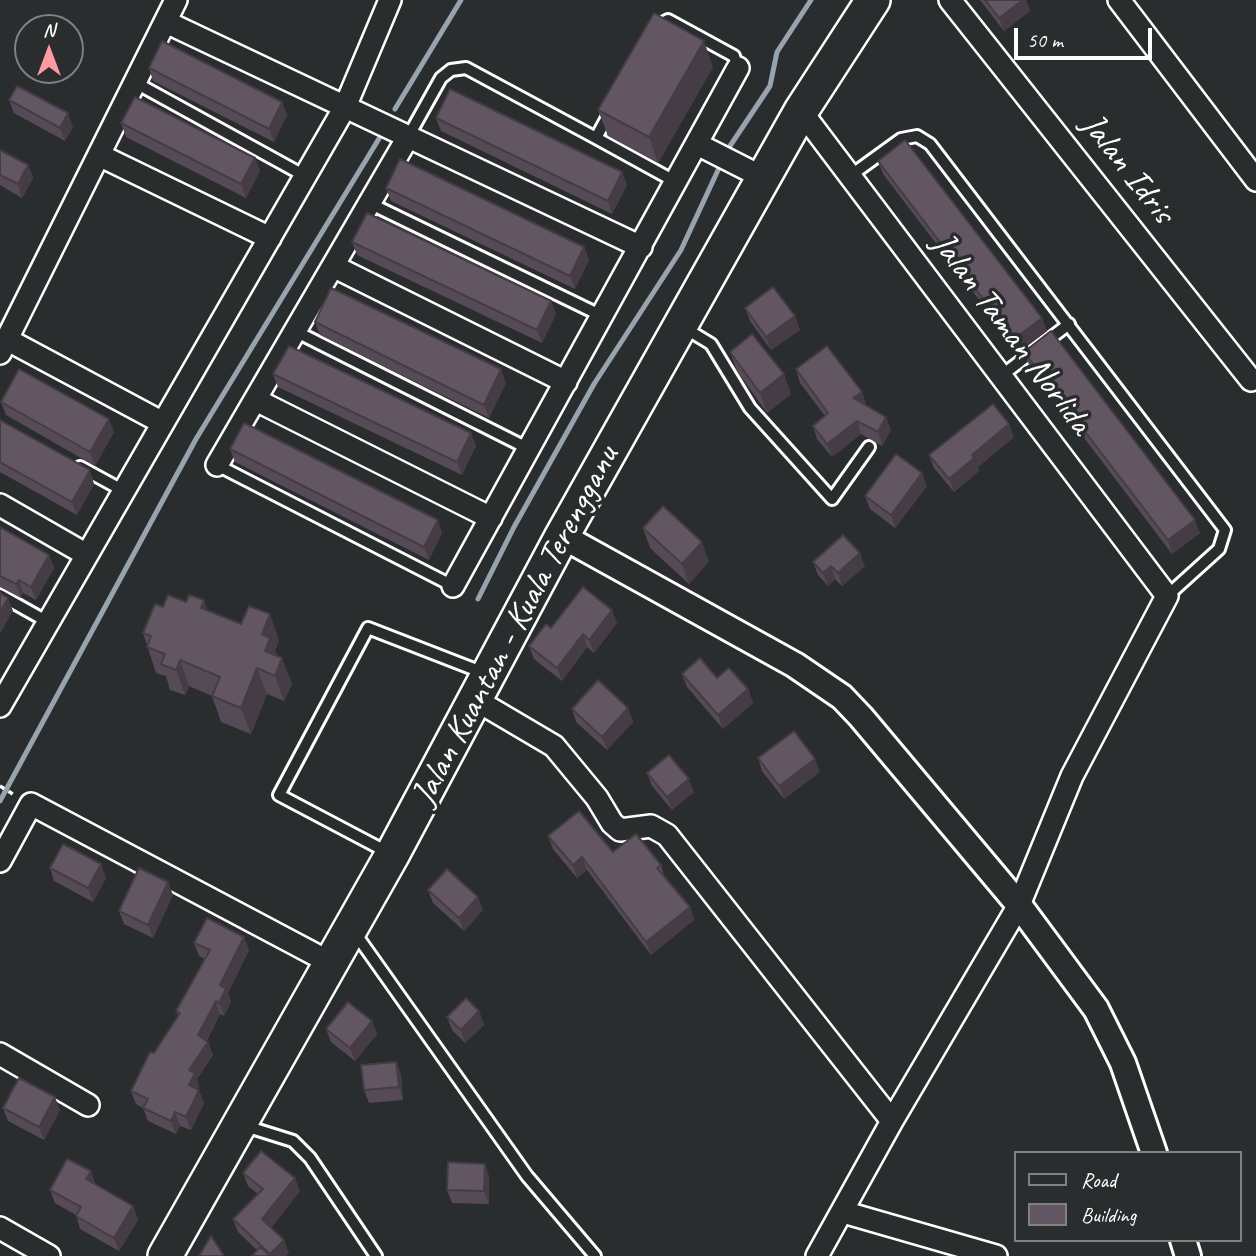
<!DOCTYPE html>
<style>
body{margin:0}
#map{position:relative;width:1256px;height:1256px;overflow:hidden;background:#2a2d2e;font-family:Caveat,sans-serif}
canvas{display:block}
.legend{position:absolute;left:1014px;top:1151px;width:228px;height:91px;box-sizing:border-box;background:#2a2d2e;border:2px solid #7f8182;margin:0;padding:9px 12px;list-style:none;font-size:21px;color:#fff}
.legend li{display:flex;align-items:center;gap:14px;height:35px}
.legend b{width:35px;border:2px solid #7f8182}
.north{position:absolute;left:14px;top:14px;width:70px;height:70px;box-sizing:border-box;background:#2a2d2e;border:2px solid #7f8182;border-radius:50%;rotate:0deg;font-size:19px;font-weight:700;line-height:28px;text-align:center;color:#fff}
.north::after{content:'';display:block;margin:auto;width:24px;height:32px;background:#ff9aa2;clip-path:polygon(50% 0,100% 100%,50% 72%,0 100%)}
.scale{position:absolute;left:1014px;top:28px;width:138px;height:32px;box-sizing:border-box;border:4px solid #fff;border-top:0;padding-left:9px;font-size:21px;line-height:24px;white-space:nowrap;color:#fff;-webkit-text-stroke:5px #2a2d2e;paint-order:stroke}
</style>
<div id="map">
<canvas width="1256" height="1256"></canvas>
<ul class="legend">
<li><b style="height:9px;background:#2a2d2e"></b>Road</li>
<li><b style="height:19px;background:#635663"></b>Building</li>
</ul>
<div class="north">N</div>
<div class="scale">50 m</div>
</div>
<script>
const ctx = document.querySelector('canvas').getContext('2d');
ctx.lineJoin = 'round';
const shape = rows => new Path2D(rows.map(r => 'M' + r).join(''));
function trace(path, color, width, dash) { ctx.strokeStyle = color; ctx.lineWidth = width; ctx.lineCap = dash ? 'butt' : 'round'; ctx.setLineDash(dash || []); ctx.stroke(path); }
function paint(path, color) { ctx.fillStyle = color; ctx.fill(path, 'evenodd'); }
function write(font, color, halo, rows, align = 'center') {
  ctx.font = font + ' Caveat,sans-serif'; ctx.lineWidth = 7; ctx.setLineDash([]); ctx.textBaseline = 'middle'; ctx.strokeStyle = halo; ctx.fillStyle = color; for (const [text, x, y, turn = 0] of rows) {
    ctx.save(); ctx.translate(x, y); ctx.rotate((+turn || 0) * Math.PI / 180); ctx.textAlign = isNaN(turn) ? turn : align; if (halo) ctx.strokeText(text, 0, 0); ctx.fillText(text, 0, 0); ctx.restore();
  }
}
trace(shape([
 [395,109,461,0],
 [730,146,770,86,777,52,811,0],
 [478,599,514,527,594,384,681,250,719,168],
 [0,801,196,439,380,137]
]), '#98a4ad', 5);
const service = shape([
 [657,26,668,20,734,56,738,68],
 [136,83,305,176],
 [408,137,441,78,451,70,466,68,596,138,609,114],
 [596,138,676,182],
 [850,176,901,139,917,136,930,144,1225,530,1219,549,1167,596],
 [369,203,602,316],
 [683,327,711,344,750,408,832,499,869,447],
 [295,331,529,449],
 [1001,376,1069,324],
 [217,465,453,586],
 [80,467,124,491],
 [0,595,48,622],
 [389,853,279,795,368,628,484,673],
 [355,933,527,1176,595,1256],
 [242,1125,293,1141,310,1158,376,1256]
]);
const minor = shape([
 [950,0,1251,380],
 [1119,0,1256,180],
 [166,22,641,247],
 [801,111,1167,596,1072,776,1019,905,892,1121,817,1256],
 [697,144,764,178],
 [101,156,270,238],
 [333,266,566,382],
 [8,340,163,423],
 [0,353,176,0],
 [256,400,491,518],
 [217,465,408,137],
 [0,505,87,555],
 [453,586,738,68],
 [476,700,554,746,597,798,612,823,620,830,651,826,667,835,892,1121],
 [0,706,345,107,390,0],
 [0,861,31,804,331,963],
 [0,1054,88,1105],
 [843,1212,996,1256],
 [0,1228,49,1256]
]);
const tertiary = shape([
 [562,536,795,665,842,697,861,717,1019,905,1096,1009,1123,1063,1154,1153],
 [1183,1240,1188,1256]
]);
const trunk = shape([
 [165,1256,392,855,562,536,801,111,873,0]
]);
trace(service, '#fff', 16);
trace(minor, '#fff', 26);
trace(tertiary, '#fff', 30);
trace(trunk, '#fff', 38);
trace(shape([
 [0,786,16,796]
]), '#fff', 3.5, [5, 5]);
trace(service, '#2a2d2e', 10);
trace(minor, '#2a2d2e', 21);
trace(tertiary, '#2a2d2e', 24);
trace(trunk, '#2a2d2e', 33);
paint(shape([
 [980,0,1026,0,1030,11,1004,31],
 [713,67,658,163,608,136,598,110],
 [149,68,282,102,287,115,274,142,153,81],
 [9,100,73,127,65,141,14,113],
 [436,118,622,172,627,185,612,214,441,131],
 [121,123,255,158,260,171,246,198,126,137],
 [0,150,28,165,33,178,22,198,0,185],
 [878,161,1042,318,1047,331,1019,352,883,174],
 [386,188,584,247,589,260,575,289,391,201],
 [352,242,551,301,556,314,542,343,357,255],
 [745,308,795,316,800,330,771,350,750,321],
 [315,322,506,383,489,418,320,335],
 [730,352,791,394,767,413,737,371],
 [1024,352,1200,533,1172,554,1029,365],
 [796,369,862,392,866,405,886,417,891,430,882,446,861,434,832,457,817,439,813,426,825,416,800,383],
 [273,374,471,433,476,446,462,475,278,387],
 [1,402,114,432,95,466,6,415],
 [0,420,94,484,77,515,0,472],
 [1014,437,978,467,979,471,954,492,934,468,929,455],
 [230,449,442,533,429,560,235,462],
 [927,486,895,528,870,509,865,496],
 [0,527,49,555,54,568,36,600,23,593,21,598,0,587],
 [643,528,709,561,689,584,650,548],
 [813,562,865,566,842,586,835,579,828,586,818,575],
 [163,607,208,611,279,640,275,651,292,684,284,701,267,694,251,734,221,722,212,696,189,686,185,695,170,690,166,676,156,673,143,633],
 [617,623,594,653,587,647,562,681,534,659,529,646,551,628],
 [682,674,717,678,748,689,753,703,723,729,687,687],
 [628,708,633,722,607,750,576,722,572,709],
 [758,758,820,772,784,799,762,771],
 [647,773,694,792,672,810,652,786],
 [548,836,613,852,661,865,664,876,690,907,694,920,651,955,587,870,577,878,553,849],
 [50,868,106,878,93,902,54,881],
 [428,890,483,910,464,931,433,903],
 [173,895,153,938,124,924,119,911],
 [244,937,249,950,228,993,231,1002,224,1016,220,1014,207,1041,213,1055,197,1079,199,1086,198,1089,204,1103,191,1130,180,1126,176,1134,148,1121,143,1108,136,1104,131,1091,154,1053,178,1016,176,1011,205,959,199,956,194,943],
 [479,1011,484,1025,465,1043,452,1030,447,1017],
 [372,1021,377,1034,355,1061,331,1042,326,1029],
 [396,1062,401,1075,403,1100,369,1103,364,1090],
 [3,1108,60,1110,44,1140,8,1121],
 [485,1164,489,1177,489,1204,452,1203,447,1190],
 [91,1171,95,1184,133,1206,138,1220,119,1251,80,1229,76,1215,55,1203,50,1190],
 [243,1173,300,1191,271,1228,289,1253,257,1250,238,1232,233,1219,258,1194,248,1186]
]), '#554a55');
paint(shape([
 [1023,0,1026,0,1030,11,1004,31,999,18],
 [704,41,713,67,658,163,649,137],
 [282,102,287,115,274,142,269,129],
 [68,113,73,127,65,141,60,128],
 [255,158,260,171,246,198,241,184],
 [28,165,33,178,22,198,18,184],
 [622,172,627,185,612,214,608,201],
 [584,247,589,260,575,289,570,276],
 [551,301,556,314,542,343,537,330],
 [795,316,800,330,771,350,766,337],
 [1042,318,1047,331,1019,352,1014,339],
 [501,369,506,383,489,418,484,405],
 [784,374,791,394,767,413,760,393],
 [862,392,866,405,853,398],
 [886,417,891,430,882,446,878,432],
 [109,419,114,432,95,466,90,452],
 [857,421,861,434,832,457,827,444],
 [1009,424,1014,437,978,467,979,471,954,492,949,479,972,455],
 [471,433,476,446,462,475,457,462],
 [90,470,94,484,77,515,72,502],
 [922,473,927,486,895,528,891,515],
 [438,520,442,533,429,560,424,547],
 [1195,520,1200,533,1172,554,1168,540],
 [702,542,709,561,689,584,682,564],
 [860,553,865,566,842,586,838,573],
 [49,555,54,568,36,600,31,587],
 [831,566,835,579,828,586,823,573],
 [19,580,23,593,21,598,16,584],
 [8,598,13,611,0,634,0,612],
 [204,600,213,626,201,608],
 [612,610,617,623,594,653,589,640],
 [270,614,279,640,275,651,279,663,274,676,265,651,262,634],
 [583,634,587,647,562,681,557,668],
 [282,658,292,684,284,701,275,676],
 [180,660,189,686,185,695,176,670],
 [257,668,267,694,251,734,241,708],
 [748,689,753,703,723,729,718,715],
 [628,708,633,722,607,750,602,737],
 [815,759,820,772,784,799,779,786],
 [689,779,694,792,672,810,667,797],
 [582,857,587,870,577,878,573,865],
 [101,864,106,878,93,902,88,888],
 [168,882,173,895,153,938,148,925],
 [478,897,483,910,464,931,459,918],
 [690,907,694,920,651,955,646,942],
 [244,937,249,950,228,993,231,1002,224,1016,219,1003,220,985],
 [216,1001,220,1014,203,1048,198,1035],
 [479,1011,484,1025,465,1043,461,1030],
 [372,1021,377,1034,355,1061,350,1048],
 [208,1042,213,1055,197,1079,199,1086,194,1098,189,1085,189,1070],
 [396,1062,401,1075,403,1100,399,1087],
 [199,1090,204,1103,191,1130,186,1117],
 [55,1097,60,1110,44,1140,39,1127],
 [175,1112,180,1126,176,1134,171,1121],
 [485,1164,489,1177,489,1204,484,1191],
 [91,1171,95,1185,86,1179],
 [295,1178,300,1191,267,1232,262,1219],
 [133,1206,138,1220,119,1251,114,1238],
 [284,1240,289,1253,286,1256,270,1256,270,1254]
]), '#453c45');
const building = shape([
 [985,0,1023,0,999,18,985,0],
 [654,13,704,41,649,137,598,110,654,13],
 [162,41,282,102,269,129,149,68,162,41],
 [17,86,68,113,60,128,9,100,17,86],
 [450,89,622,172,608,201,436,118,450,89],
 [135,97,255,158,241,184,121,123,135,97],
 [905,140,1042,318,1014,339,878,161,905,140],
 [0,150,28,165,18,184,0,175,0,150],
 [400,159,584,247,570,276,386,188,400,159],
 [367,213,551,301,537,330,352,242,367,213],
 [773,287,795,316,766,337,745,308,773,287],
 [331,288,501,369,484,405,315,322,331,288],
 [1051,331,1195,520,1168,540,1024,352,1051,331],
 [752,334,784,374,760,393,730,352,752,334],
 [289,346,471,433,457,462,273,374,289,346],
 [827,346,862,392,853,398,886,417,878,432,857,421,827,444,813,426,828,413,796,369,827,346],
 [19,369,109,419,90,452,1,402,19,369],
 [993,404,1009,424,972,455,974,458,949,479,929,455,993,404],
 [0,420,90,470,72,502,0,462,0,420],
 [244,423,438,520,424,547,230,449,244,423],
 [896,454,922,473,891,515,865,496,896,454],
 [663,506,702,542,682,564,643,528,663,506],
 [0,527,49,555,31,587,19,580,16,584,0,576,0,527],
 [843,535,860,553,838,573,831,566,823,573,813,562,843,535],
 [583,587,612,610,589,640,583,634,557,668,529,646,546,624,551,628,583,587],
 [0,593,8,598,0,612,0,593],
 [168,595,186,602,189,595,204,600,201,608,241,624,249,606,270,614,262,634,270,638,265,651,282,658,275,676,257,668,241,708,212,696,220,677,180,660,176,670,161,664,165,654,147,647,151,636,143,633,155,604,163,607,168,595],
 [700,658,717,678,729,668,748,689,718,715,682,674,700,658],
 [598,680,628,708,602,737,572,709,598,680],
 [794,731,815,759,779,786,758,758,794,731],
 [669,755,689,779,667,797,647,773,669,755],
 [579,811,613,852,636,834,661,865,657,868,690,907,646,942,582,857,573,865,548,836,579,811],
 [63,844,101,864,88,888,50,868,63,844],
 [139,868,168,882,148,925,119,911,139,868],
 [447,869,478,897,459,918,428,890,447,869],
 [207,918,244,937,220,985,226,989,219,1003,216,1001,198,1035,208,1042,189,1070,195,1073,189,1085,199,1090,186,1117,175,1112,171,1121,143,1108,148,1099,131,1091,150,1052,154,1053,180,1013,176,1011,210,950,194,943,207,918],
 [466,998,479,1011,461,1030,447,1017,466,998],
 [348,1002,372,1021,350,1048,326,1029,348,1002],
 [396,1062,399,1087,364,1090,361,1065,396,1062],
 [19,1078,55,1097,39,1127,3,1108,19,1078],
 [261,1151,295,1178,262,1219,284,1240,270,1254,233,1219,263,1189,243,1173,261,1151],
 [67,1159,91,1171,86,1179,133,1206,114,1238,76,1216,81,1207,50,1190,67,1159],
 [448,1162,485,1164,484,1191,447,1190,448,1162],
 [211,1236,224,1256,199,1256,211,1236],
 [260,1247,271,1256,252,1256,260,1247]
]);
paint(building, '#635663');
trace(building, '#453c45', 2);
write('35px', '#fff', '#2a2d2e', [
 ["Jalan Idris",1127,169,52],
 ["Jalan Taman Norlida",1011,334,53],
 ["Jalan Kuantan - Kuala Terengganu",516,626,-62]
]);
</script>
